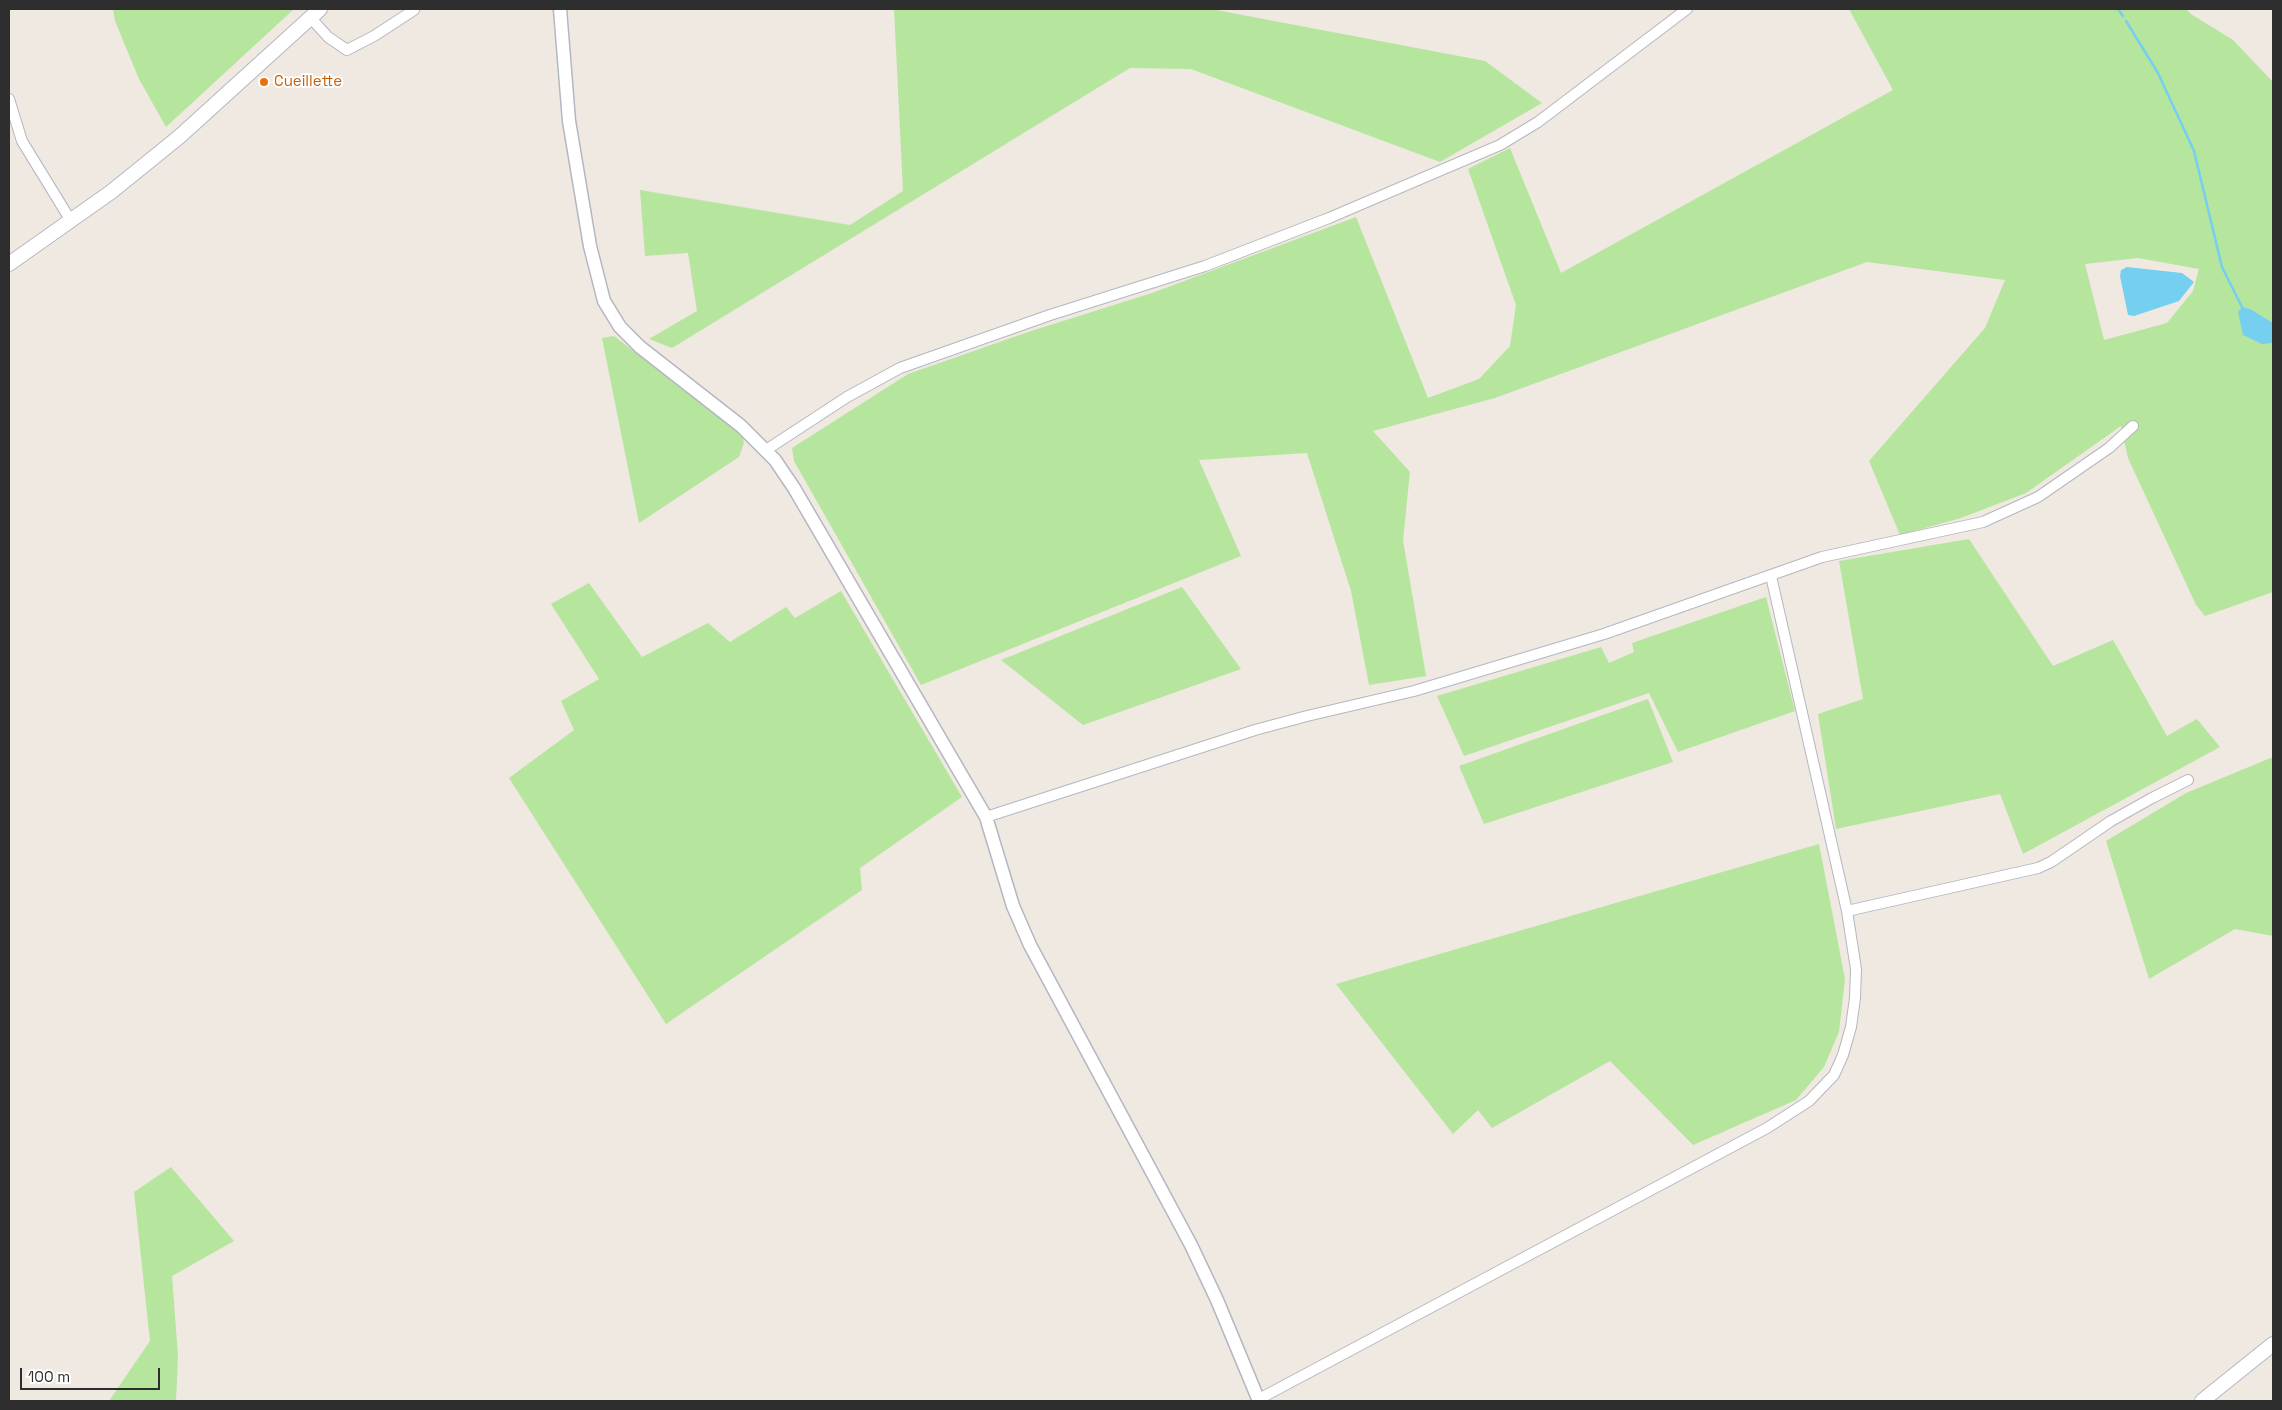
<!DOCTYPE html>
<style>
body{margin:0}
#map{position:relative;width:2282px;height:1410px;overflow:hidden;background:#efe9e1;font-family:"Space Grotesk",sans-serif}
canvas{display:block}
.frame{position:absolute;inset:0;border:10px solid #2e2e2e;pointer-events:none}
.scale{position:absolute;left:20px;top:1368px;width:140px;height:22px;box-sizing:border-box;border:2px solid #2e2e2e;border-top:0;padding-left:6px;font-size:15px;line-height:18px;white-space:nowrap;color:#2e2e2e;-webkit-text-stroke:4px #fff;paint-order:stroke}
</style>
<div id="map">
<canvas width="2282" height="1410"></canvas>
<div class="frame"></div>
<div class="scale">100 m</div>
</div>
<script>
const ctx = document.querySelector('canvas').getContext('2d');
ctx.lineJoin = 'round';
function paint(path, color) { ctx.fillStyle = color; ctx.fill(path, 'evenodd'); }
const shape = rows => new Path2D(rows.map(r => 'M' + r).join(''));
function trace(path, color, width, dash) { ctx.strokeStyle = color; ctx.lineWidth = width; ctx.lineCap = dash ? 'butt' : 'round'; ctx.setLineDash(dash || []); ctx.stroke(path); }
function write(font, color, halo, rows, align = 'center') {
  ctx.font = font + ' "Space Grotesk",sans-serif'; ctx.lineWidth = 4; ctx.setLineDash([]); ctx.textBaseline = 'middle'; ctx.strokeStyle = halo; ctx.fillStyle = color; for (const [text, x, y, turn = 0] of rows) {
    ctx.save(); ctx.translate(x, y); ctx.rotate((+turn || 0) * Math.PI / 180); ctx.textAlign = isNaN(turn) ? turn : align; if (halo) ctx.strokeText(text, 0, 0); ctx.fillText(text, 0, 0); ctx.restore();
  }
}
paint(shape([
 [113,9,294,9,166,127,139,79,115,21],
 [894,9,1211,9,1485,61,1542,103,1440,162,1191,69,1130,68,672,348,649,339,697,311,688,253,645,256,640,190,850,225,903,191],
 [1849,9,2186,9,2191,14,2233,40,2273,82,2273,592,2205,616,2196,605,2128,458,2121,426,2026,493,1961,518,1900,535,1869,461,1985,328,2005,280,1867,262,1495,398,1373,431,1410,472,1403,540,1426,676,1369,685,1351,591,1307,453,1199,460,1241,556,921,685,794,461,792,448,908,374,1028,332,1152,293,1356,217,1428,398,1479,379,1510,346,1516,305,1468,169,1510,148,1561,273,1893,90],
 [2138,258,2199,269,2193,291,2167,323,2104,340,2085,264],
 [614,336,742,434,744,443,739,457,639,523,602,338],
 [1969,539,2053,666,2113,640,2167,736,2197,719,2220,747,2023,854,2000,794,1836,829,1818,714,1863,699,1839,561],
 [589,583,642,657,708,623,730,642,786,607,795,618,841,591,962,797,860,868,862,890,666,1024,509,778,574,730,561,701,599,679,551,604],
 [1182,587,1241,669,1083,725,1001,660],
 [1766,597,1795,711,1678,752,1649,693,1464,756,1437,696,1601,647,1609,663,1634,652,1632,643],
 [1648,699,1673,762,1484,824,1459,766],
 [2273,757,2273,936,2235,929,2149,979,2106,841,2186,793],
 [1819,844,1845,979,1839,1032,1824,1067,1796,1100,1693,1145,1610,1061,1492,1128,1478,1110,1453,1134,1336,984],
 [171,1167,234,1241,172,1276,178,1356,176,1401,109,1401,150,1341,134,1192]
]), '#b6e59e');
paint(shape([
 [2127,267,2182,273,2194,282,2179,301,2134,316,2128,315,2120,276,2121,270],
 [2242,307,2250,309,2273,323,2273,343,2262,344,2243,335,2238,312]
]), '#75cff0');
trace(shape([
 [2118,9,2123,16],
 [2126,21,2158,73,2194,151,2222,267,2243,309]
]), '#75cff0', 2.5);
const minor = shape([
 [310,17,328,37,347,50,374,36,414,10],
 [9,99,22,141,71,221],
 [766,450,847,397,900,368,1050,315,1205,266,1329,218,1500,145,1538,122,1687,9],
 [986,817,1255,730,1307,716,1414,691,1604,634,1822,557,1983,522,2038,497,2109,448,2133,426],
 [1847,911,2038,868,2051,862,2111,821,2152,798,2188,780],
 [1259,1399,1767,1128,1809,1101,1834,1075,1843,1055,1851,1027,1855,998,1856,969,1847,911,1771,576]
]);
const tertiary = shape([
 [560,9,569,121,590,246,604,301,620,327,640,347,741,426,775,460,794,488,986,817,1013,906,1030,945,1191,1245,1217,1300,1259,1401]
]);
const secondary = shape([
 [9,264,111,192,179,137,320,9],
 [2202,1401,2273,1344]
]);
trace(minor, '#b4b7c1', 12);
trace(tertiary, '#b4b7c1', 15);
trace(secondary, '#b4b7c1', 16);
trace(minor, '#fff', 10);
trace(tertiary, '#fff', 12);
trace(secondary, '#fff', 14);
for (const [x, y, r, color] of [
 [264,82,5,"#e8710a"]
]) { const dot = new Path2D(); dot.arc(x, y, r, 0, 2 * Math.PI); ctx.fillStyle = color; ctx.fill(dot); trace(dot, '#fff', 2); }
write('15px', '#c56008', '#fff', [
 ["Cueillette",274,82]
], 'left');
</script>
